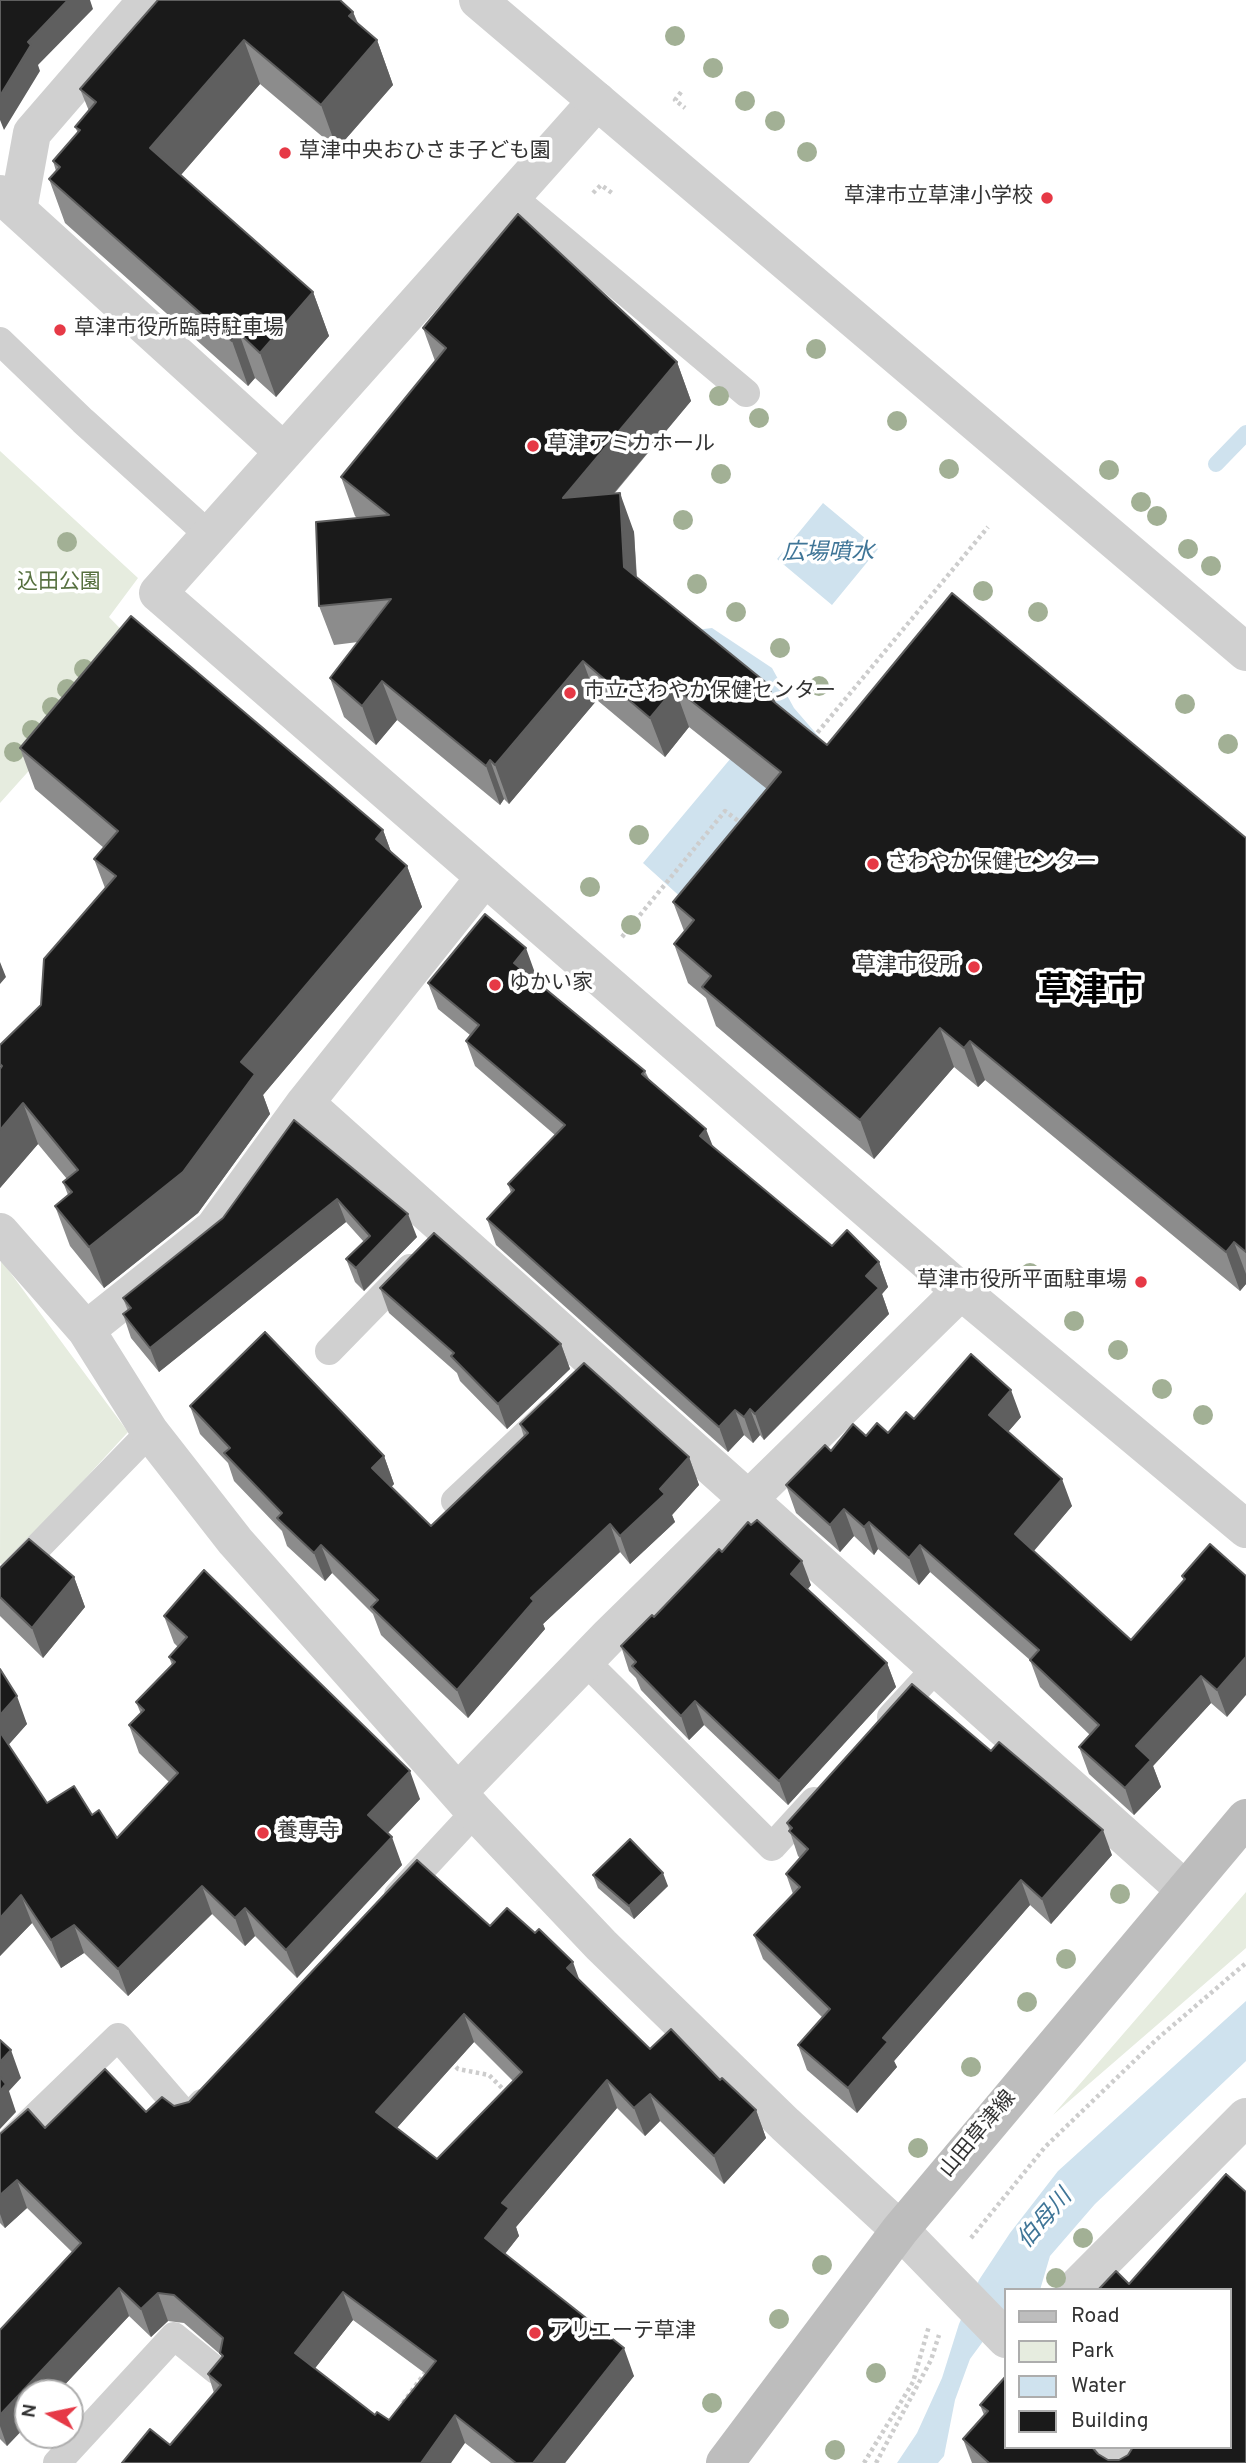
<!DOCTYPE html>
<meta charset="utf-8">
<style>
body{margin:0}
#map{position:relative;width:1246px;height:2463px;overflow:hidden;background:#fff;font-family:Overpass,sans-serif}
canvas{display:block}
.legend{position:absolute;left:1004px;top:2288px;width:228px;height:161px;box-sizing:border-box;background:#fff;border:2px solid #adadad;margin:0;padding:9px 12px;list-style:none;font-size:21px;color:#333}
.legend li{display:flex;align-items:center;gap:14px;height:35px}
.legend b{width:35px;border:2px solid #adadad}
.north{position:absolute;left:14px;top:2379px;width:70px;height:70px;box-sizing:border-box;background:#fff;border:2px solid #adadad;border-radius:50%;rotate:279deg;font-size:19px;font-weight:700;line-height:28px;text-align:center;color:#333}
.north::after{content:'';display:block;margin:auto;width:24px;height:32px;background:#e63946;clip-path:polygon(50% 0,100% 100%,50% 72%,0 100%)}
</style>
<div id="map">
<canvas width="1246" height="2463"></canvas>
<ul class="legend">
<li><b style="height:9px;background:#bdbdbd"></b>Road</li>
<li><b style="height:19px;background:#e6ecdf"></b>Park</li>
<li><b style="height:19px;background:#cfe2ee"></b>Water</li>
<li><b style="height:19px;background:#1a1a1a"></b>Building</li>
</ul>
<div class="north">N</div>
</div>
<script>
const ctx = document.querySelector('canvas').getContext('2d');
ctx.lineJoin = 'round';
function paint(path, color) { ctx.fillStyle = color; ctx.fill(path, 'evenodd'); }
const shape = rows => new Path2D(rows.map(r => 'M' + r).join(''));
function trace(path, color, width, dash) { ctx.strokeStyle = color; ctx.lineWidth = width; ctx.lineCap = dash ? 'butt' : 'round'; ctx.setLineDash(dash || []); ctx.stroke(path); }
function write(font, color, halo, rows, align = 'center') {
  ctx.font = font + ' Overpass,"Noto Sans JP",sans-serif'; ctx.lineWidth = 7; ctx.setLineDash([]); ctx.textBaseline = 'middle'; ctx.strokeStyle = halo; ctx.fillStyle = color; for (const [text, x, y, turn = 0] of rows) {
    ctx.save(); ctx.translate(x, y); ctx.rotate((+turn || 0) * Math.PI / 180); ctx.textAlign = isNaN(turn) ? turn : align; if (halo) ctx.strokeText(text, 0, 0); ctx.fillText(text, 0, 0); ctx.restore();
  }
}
paint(shape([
 [0,451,138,578,109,617,139,648,0,803],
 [1,1260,128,1432,4,1567,0,1563],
 [1246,1892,1246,1948,1053,2115]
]), '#e6ecdf');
paint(shape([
 [823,503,878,549,832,605,777,559],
 [712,628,772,668,794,708,826,745,706,920,643,863,767,715,672,633],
 [1246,2001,1246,2061,1095,2204,1050,2256,1040,2290,1006,2290,1006,2333,984,2340,970,2359,955,2400,944,2456,938,2463,897,2463,917,2433,942,2378,959,2324,979,2280,1010,2233,1058,2171]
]), '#cfe2ee');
trace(shape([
 [1216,464,1246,433]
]), '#cfe2ee', 16);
trace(shape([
 [681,92,675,100,685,108],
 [593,193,601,185,612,193],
 [813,738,988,527],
 [622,937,725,811,741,823,744,820],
 [451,2062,458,2069,489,2075,508,2094],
 [971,2238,1045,2147,1157,2039,1246,1963],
 [403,2403,427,2370],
 [864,2463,913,2382,929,2326],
 [876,2463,931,2360,939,2335]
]), '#cdcdcd', 4.5, [3.5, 3.5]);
trace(shape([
 [511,196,746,393],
 [0,341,83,421,209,535],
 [329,1351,410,1268],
 [455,1501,551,1411],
 [0,1586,150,1432],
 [586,1662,772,1847,814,1801],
 [891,1717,937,1667],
 [398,1895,475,1812],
 [0,2151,118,2037,188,2118,202,2103],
 [57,2463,174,2336,217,2371]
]), '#d0d0d0', 28);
trace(shape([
 [597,101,158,593,961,1291,1246,1529],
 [0,194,284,452],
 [18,210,32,133,147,0],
 [305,1103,1184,1889],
 [0,1232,86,1330,150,1432,235,1541,475,1812,601,1945,785,2124,900,2230,1006,2339],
 [86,1330,214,1228,305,1103,485,877],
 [458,1792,610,1635,961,1291],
 [1074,2290,1246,2117],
 [1107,2447,1122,2463]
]), '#d0d0d0', 38);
trace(shape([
 [478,0,1246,652]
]), '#d0d0d0', 38);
trace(shape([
 [725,2463,900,2230,1246,1818]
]), '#bdbdbd', 38);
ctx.fillStyle = '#a2b095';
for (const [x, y] of [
 [675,36],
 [713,68],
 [745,101],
 [775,121],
 [807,152],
 [816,349],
 [719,396],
 [759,418],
 [897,421],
 [949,469],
 [1109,470],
 [721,474],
 [1141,502],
 [1157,516],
 [683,520],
 [67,542],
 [1188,549],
 [1211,566],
 [697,584],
 [983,591],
 [736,612],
 [1038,612],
 [780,648],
 [84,669],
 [819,686],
 [67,689],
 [1185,704],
 [52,707],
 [32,730],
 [1228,744],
 [14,752],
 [639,835],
 [590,887],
 [631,925],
 [1030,1273],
 [1074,1321],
 [1118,1350],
 [1162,1389],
 [1203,1415],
 [1120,1894],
 [1066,1959],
 [1027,2002],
 [971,2067],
 [918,2148],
 [1083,2238],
 [822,2265],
 [1056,2278],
 [779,2319],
 [876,2373],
 [712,2403],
 [835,2450]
]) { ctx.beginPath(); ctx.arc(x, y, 10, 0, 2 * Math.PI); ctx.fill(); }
paint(shape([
 [158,0,353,12,358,23,377,40,393,85,337,149,260,84,181,175,313,292,329,336,276,397,255,378,248,386,65,223,49,179,56,171,53,161,78,133,75,127,89,111,80,89],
 [423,328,677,362,691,401,614,494,634,532,637,577,769,685,776,703,827,745,1246,838,1246,1284,1240,1291,985,1080,978,1087,954,1067,874,1159,716,1026,706,998,688,983,674,944,684,931,673,902,767,789,689,727,665,757,597,700,509,804,504,799,500,805,397,720,376,745,344,717,330,678,358,642,334,645,319,606,357,518,355,516,341,477,435,361],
 [20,748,383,830,391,852,407,866,422,907,263,1095,270,1114,198,1213,104,1288,70,1246,55,1206,68,1195,63,1182,67,1179,38,1144,0,1188,0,1045,41,1005,105,888,94,859,104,848,35,789],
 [535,973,532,977,645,1071,649,1079,713,1147,832,1246,879,1262,888,1287,882,1294,889,1314,764,1440,760,1435,753,1443,744,1435,728,1452,496,1245,487,1219,511,1193,508,1184,555,1135,475,1066,466,1041,470,1035,438,1009,428,983],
 [294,1120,417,1237,364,1291,355,1282,346,1259,364,1242,346,1222,159,1372,131,1338,123,1314,128,1311,123,1298,223,1218],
 [380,1288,561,1344,570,1369,507,1429,460,1381,457,1373,389,1313],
 [190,1406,384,1456,394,1484,391,1487,431,1526,524,1437,520,1424,689,1457,699,1485,672,1515,675,1522,630,1564,620,1552,543,1624,545,1629,468,1718,381,1635,373,1614,332,1573,325,1581,287,1546,282,1531,234,1481,228,1463,200,1434],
 [1021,1417,1008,1432,1072,1506,1034,1551,1131,1640,1184,1581,1182,1576,1210,1544,1227,1717,1211,1703,1153,1766,1161,1787,1134,1815,1089,1774,1079,1747,1090,1735,1040,1687,1030,1660,930,1572,919,1585,878,1549,874,1555,854,1536,840,1552,796,1513,786,1485,831,1451,866,1436,888,1433,914,1419],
 [722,1552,811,1585,808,1589,887,1663,896,1687,788,1805,704,1725,689,1740,641,1690,636,1678,629,1671,621,1646,654,1617],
 [0,1568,74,1577,85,1607,43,1658,0,1616],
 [164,1616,420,1799,388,1833,402,1865,297,1978,255,1936,245,1946,212,1914,128,1996,84,1953,61,1968,32,1923,0,1956,0,1669,27,1724,8,1745,47,1803,92,1815,117,1838,169,1782,139,1753,129,1725,141,1714,136,1702,172,1665,169,1657,178,1647,174,1643],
 [787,1823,1112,1855,1051,1924,1030,1905,894,2061,897,2067,857,2113,807,2070,798,2045,822,2017,763,1959,754,1935,793,1894,786,1874,800,1858,798,1856],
 [593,1875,668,1886,634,1919,598,1888],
 [490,1926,579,1980,650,2049,720,2080,756,2110,766,2138,724,2184,660,2121,645,2136,617,2108,516,2227,519,2236,505,2254,634,2376,565,2463,491,2463,465,2443,170,2445,214,2393,208,2374,222,2357,221,2355,184,2323,168,2321,151,2337,129,2316,57,2393,28,2393,28,2424,7,2446,0,2439,0,2330,72,2252,27,2208,5,2228,0,2223,0,2134,146,2112,189,2102],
 [474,2042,513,2081,437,2159,397,2128],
 [353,2320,426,2374,389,2420,375,2415,315,2368],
 [980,2405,1098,2454,1108,2460,1246,2463,972,2463,963,2439,984,2415]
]), '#8c8c8c');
paint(shape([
 [68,0,90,0,93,9,38,65,40,71,4,130,0,120,0,96,28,42],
 [353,12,368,51,377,40,393,85,337,149,321,105,349,16],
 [244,40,260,84,166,192,150,148],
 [313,292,329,336,276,397,260,353],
 [239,333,255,378,248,386,232,341],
 [677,362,691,401,577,537,563,498],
 [620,493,634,532,638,605,624,567],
 [583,661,597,700,509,804,495,765],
 [382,681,397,720,376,745,362,706],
 [769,685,783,724,763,693],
 [675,688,689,727,665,757,650,718],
 [490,760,504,799,500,805,486,766],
 [383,830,398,871,376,839],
 [407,866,422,907,263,1095,270,1114,198,1213,104,1288,89,1247,241,1062],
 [526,948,535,973,524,988,514,963],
 [0,962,6,977,0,984],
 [940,1028,954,1067,874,1159,860,1120],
 [970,1041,985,1080,978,1087,964,1048],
 [23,1103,38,1144,0,1188,0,1130],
 [706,1129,716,1154,700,1136],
 [337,1199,346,1222,159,1372,150,1348],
 [408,1214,417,1237,364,1291,356,1268],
 [1234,1242,1246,1274,1246,1284,1240,1291,1226,1252],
 [879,1262,888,1287,882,1294,889,1314,764,1440,755,1414,866,1276],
 [561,1344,570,1369,507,1429,498,1404],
 [1011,1390,1021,1417,999,1442,989,1415],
 [750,1409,760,1435,753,1443,744,1417],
 [735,1410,744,1435,728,1452,719,1427],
 [384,1456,394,1484,382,1497,372,1468],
 [689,1457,699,1485,672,1515,675,1522,630,1564,620,1536],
 [1062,1479,1072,1506,1025,1561,1015,1534],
 [844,1509,854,1536,840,1552,830,1525],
 [869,1522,878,1549,874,1555,864,1527],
 [610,1524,620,1552,543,1624,545,1629,468,1718,457,1690,531,1598],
 [321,1545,332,1573,325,1581,314,1553],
 [920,1545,930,1572,919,1585,909,1558],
 [802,1561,811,1585,800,1598,791,1574],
 [74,1577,85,1607,43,1658,32,1628],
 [1246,1657,1246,1695,1227,1717,1217,1690],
 [887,1663,896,1687,788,1805,779,1781],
 [1201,1676,1211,1703,1153,1766,1161,1787,1134,1815,1125,1788,1136,1746],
 [17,1696,27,1724,4,1750,0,1740,0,1715],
 [695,1701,704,1725,689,1740,681,1716],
 [410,1771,420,1799,378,1843,368,1815],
 [1103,1830,1112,1855,1051,1924,1042,1899],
 [392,1837,402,1865,297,1978,286,1950],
 [663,1873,668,1886,634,1919,629,1906],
 [1021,1880,1030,1905,894,2061,897,2067,857,2113,848,2088,883,2038],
 [202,1886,212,1914,128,1996,118,1969],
 [21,1895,32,1923,0,1956,0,1918],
 [245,1908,255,1936,245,1946,235,1918],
 [74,1925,84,1953,61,1968,51,1940],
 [573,1962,583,1990,567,1968],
 [464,2014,474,2042,386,2140,376,2112],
 [11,2050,21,2078,9,2091,16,2112,0,2129,0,2062],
 [607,2080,617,2108,516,2227,519,2236,495,2266,485,2238,502,2203],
 [650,2094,660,2121,645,2136,634,2108],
 [756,2110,766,2138,724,2184,714,2156],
 [17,2180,27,2208,5,2228,0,2214,0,2195],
 [119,2288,129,2316,57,2393,28,2393,28,2424,7,2446,0,2426,0,2415],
 [343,2292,353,2320,305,2381,295,2353],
 [158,2293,168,2321,151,2337,141,2309],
 [624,2348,634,2376,565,2463,533,2463],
 [455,2415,465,2443,451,2463,421,2463]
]), '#5f5f5f');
const building = shape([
 [0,0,68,0,28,42,31,45,0,96,0,0],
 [158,0,340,0,353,12,349,16,377,40,321,105,244,40,150,148,313,292,260,353,239,333,232,341,49,179,60,167,53,161,80,130,75,127,96,102,80,89,158,0],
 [518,214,677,362,563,498,620,493,624,567,769,685,763,693,827,745,952,593,1246,838,1246,1252,1234,1242,1226,1252,970,1041,964,1048,940,1028,860,1120,702,987,711,976,674,944,694,920,673,902,781,772,675,688,650,718,583,661,495,765,490,760,486,766,382,681,362,706,330,678,391,599,319,606,316,522,389,515,341,477,446,348,423,328,518,214],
 [131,616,383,830,376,839,407,866,241,1062,255,1074,183,1172,89,1247,55,1206,72,1192,63,1182,78,1170,23,1103,0,1130,0,1069,2,1066,0,1064,0,1045,41,1005,44,959,116,876,94,859,118,831,20,748,131,616],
 [485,914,526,948,514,963,645,1071,642,1074,706,1129,700,1136,832,1246,847,1230,879,1262,866,1276,879,1288,755,1414,750,1409,744,1417,735,1410,719,1427,487,1219,514,1190,508,1184,565,1125,466,1041,479,1025,428,983,485,914],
 [294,1120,408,1214,356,1268,346,1259,370,1236,337,1199,150,1348,123,1314,131,1308,123,1298,223,1218,294,1120],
 [434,1233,561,1344,498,1404,451,1356,454,1353,380,1288,434,1233],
 [265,1332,384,1456,372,1468,431,1526,528,1433,520,1424,584,1363,689,1457,660,1489,665,1494,620,1536,610,1524,531,1598,534,1601,457,1690,371,1607,378,1600,321,1545,314,1553,277,1518,282,1513,224,1453,230,1448,190,1406,265,1332],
 [971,1354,1011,1390,989,1415,1062,1479,1015,1534,1131,1640,1185,1579,1182,1576,1210,1544,1246,1576,1246,1657,1217,1690,1201,1676,1136,1746,1151,1760,1125,1788,1079,1747,1099,1725,1030,1660,1039,1650,920,1545,909,1558,869,1522,864,1527,844,1509,830,1525,786,1485,825,1445,831,1451,853,1424,866,1436,877,1423,888,1433,906,1412,914,1419,971,1354],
 [757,1520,802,1561,791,1574,887,1663,779,1781,695,1701,681,1716,632,1666,636,1662,621,1646,652,1615,654,1617,719,1549,722,1552,748,1522,751,1525,757,1520],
 [29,1539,74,1577,32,1628,0,1597,0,1568,29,1539],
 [204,1570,410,1771,368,1815,392,1837,286,1950,245,1908,235,1918,202,1886,118,1969,74,1925,51,1940,21,1895,0,1918,0,1732,47,1803,74,1786,92,1815,99,1810,117,1838,178,1773,129,1725,144,1710,136,1702,175,1662,169,1657,187,1637,164,1616,204,1570],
 [0,1669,17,1696,0,1715,0,1669],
 [912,1684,991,1751,999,1742,1103,1830,1042,1899,1021,1880,883,2038,888,2042,848,2088,798,2045,830,2009,754,1935,800,1887,786,1874,808,1849,789,1831,792,1828,787,1823,912,1684],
 [630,1839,663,1873,629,1906,593,1875,630,1839],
 [417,1860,490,1926,507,1908,535,1933,539,1929,573,1962,567,1968,650,2049,671,2029,720,2080,722,2078,756,2110,714,2156,650,2094,634,2108,607,2080,502,2203,509,2208,485,2238,624,2348,533,2463,516,2463,455,2415,421,2463,122,2463,150,2429,170,2445,221,2385,208,2374,223,2356,220,2353,223,2338,174,2295,158,2293,141,2309,119,2288,0,2415,0,2330,81,2243,17,2180,0,2195,0,2134,28,2109,45,2128,105,2069,146,2112,162,2097,174,2106,189,2102,417,1860],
 [464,2014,522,2072,437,2159,376,2112,464,2014],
 [343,2292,436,2361,389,2420,377,2412,375,2415,295,2353,343,2292],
 [0,2040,11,2050,0,2062,0,2040],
 [0,2077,6,2084,0,2091,0,2077],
 [1226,2174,1246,2192,1246,2463,989,2463,963,2439,988,2411,980,2405,1006,2376,1006,2447,1092,2447,1098,2454,1108,2460,1119,2460,1128,2455,1133,2447,1230,2447,1230,2290,1098,2290,1116,2271,1129,2284,1226,2174]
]);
paint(building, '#1a1a1a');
trace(building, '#5f5f5f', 2);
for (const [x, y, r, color] of [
 [285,153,7,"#e63946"],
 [1047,198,7,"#e63946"],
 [60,330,7,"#e63946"],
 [533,446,7,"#e63946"],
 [570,693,7,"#e63946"],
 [873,864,7,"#e63946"],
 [974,967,7,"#e63946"],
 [495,985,7,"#e63946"],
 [1141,1282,7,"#e63946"],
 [263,1833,7,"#e63946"],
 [535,2333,7,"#e63946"]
]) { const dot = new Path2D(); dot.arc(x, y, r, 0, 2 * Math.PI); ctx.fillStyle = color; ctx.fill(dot); trace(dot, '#fff', 2.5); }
write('21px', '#333', '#fff', [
 ["草津中央おひさま子ども園",299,153],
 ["草津市立草津小学校",1033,198,"right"],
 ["草津市役所臨時駐車場",74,330],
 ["草津アミカホール",547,446],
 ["市立さわやか保健センター",584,693],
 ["さわやか保健センター",887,864],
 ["草津市役所",960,967,"right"],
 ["ゆかい家",509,985],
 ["草津市役所平面駐車場",1127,1282,"right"],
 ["養専寺",277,1833],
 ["アリエーテ草津",549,2333]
], 'left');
write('21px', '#56703f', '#fff', [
 ["込田公園",59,584]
]);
write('21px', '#333', '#fff', [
 ["山田草津線",979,2135,-50]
]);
write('italic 23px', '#3f7597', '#fff', [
 ["広場噴水",828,554],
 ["伯母川",1046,2220,-49]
]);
write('bold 35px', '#000', '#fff', [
 ["草津市",1090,994]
]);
</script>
